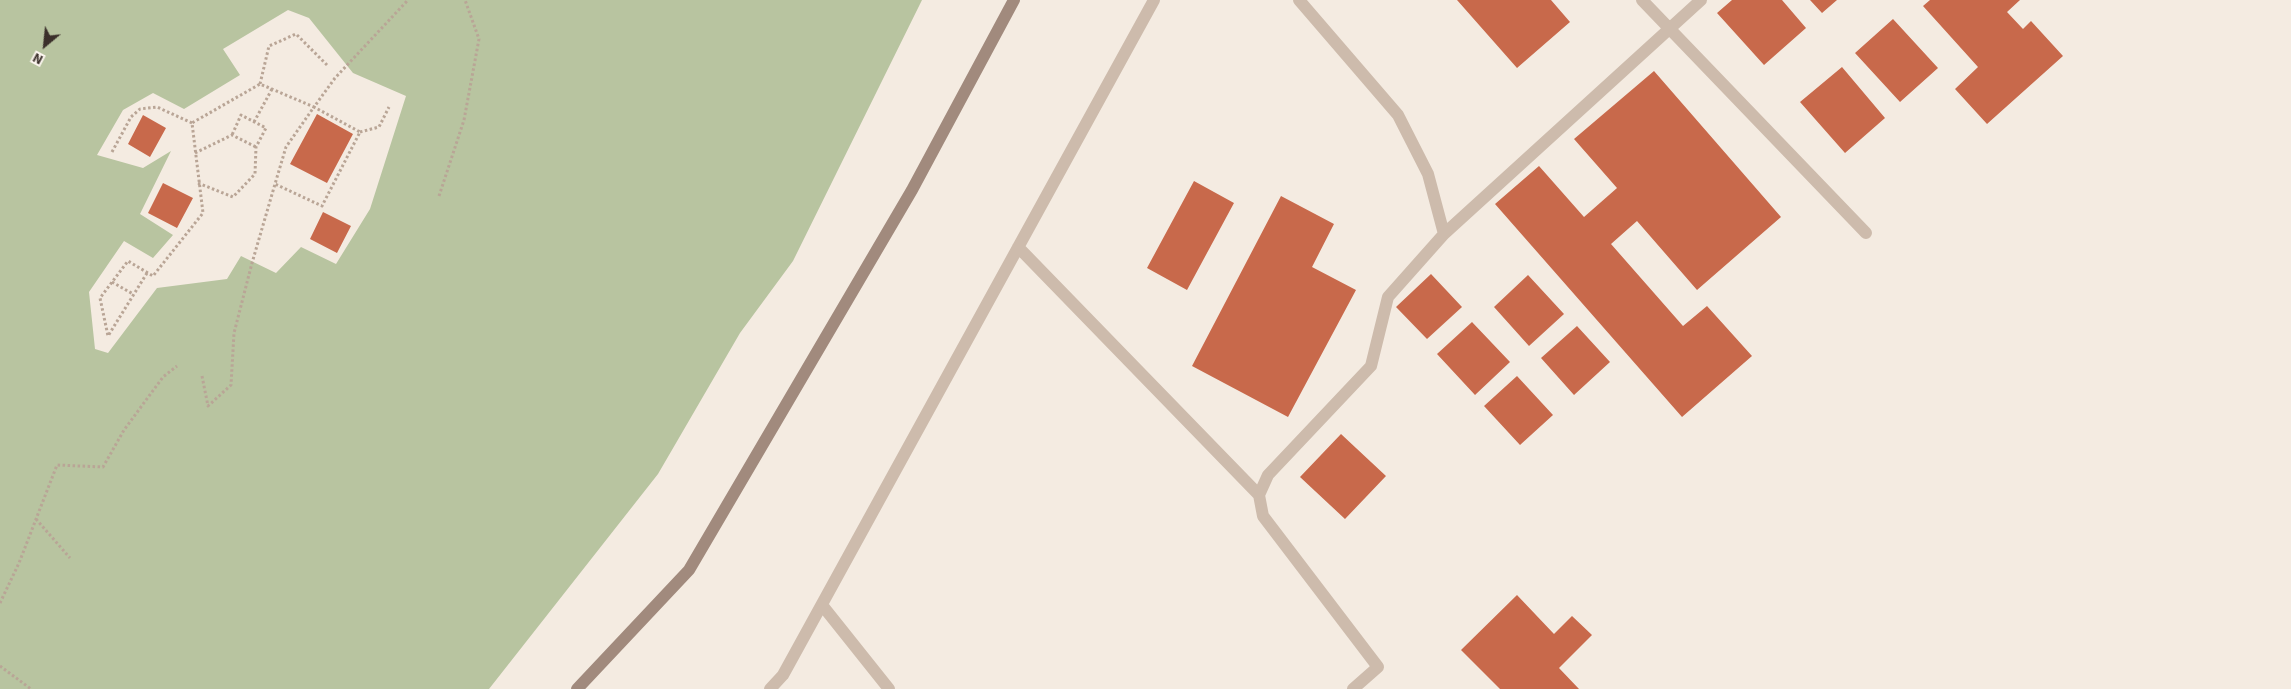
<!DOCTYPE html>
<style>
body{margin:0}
#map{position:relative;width:2291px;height:689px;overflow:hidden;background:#f4ebe1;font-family:"Source Sans 3",sans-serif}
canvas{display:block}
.north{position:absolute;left:20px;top:20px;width:50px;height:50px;-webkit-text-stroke:4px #fbf5ee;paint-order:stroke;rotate:208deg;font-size:14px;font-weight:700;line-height:20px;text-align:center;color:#3b302b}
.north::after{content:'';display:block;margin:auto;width:18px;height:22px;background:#3b302b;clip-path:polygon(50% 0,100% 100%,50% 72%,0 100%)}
</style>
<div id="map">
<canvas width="2291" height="689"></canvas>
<div class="north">N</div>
</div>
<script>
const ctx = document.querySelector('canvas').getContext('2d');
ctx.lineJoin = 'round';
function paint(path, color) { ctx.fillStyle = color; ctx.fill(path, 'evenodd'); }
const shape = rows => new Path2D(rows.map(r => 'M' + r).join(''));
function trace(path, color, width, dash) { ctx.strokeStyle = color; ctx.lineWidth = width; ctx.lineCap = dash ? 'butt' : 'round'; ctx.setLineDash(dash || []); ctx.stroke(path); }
paint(shape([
 [0,0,922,0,793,261,740,333,658,474,489,689,0,689],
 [288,10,309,18,353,73,406,96,370,209,336,264,301,247,276,273,241,256,227,279,157,288,108,353,95,349,89,292,124,241,153,258,173,235,140,214,171,151,143,168,97,155,123,110,153,93,184,109,240,75,223,49]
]), '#b8c4a0');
paint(shape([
 [1457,0,1551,0,1570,22,1517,68],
 [1732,0,1782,0,1806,28,1764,65,1717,13],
 [1810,0,1837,0,1822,13],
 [1930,0,2020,0,2007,12,2023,29,2031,21,2063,56,1987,124,1955,89,1978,67,1923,6],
 [1893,19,1938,68,1900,102,1855,53],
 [1842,67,1885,118,1845,153,1800,102],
 [1654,71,1781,217,1697,290,1637,221,1611,244,1683,326,1707,306,1752,356,1682,417,1495,204,1539,166,1584,217,1617,188,1574,139],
 [317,114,353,134,327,183,290,164],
 [143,115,166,128,150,157,128,144],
 [1194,181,1234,203,1187,290,1147,268],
 [163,183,193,198,177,228,148,213],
 [1281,196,1334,224,1312,267,1356,290,1288,417,1192,366],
 [323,212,351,226,337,253,310,239],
 [1431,274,1462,307,1427,339,1396,307],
 [1528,275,1564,314,1529,346,1494,307],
 [1472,322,1510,362,1475,395,1437,354],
 [1577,326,1610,362,1574,395,1541,358],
 [1517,376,1553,415,1520,445,1484,406],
 [1341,434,1386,476,1345,519,1300,477],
 [1517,595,1554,634,1572,616,1592,635,1559,668,1579,689,1500,689,1461,650]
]), '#c8694b');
trace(shape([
 [260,84,269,46,296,34,327,65],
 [254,122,272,89],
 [360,132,379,127,389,107],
 [112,152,131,117,140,109,157,107,192,123],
 [195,153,232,135,256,147],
 [198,183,233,197,255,174,256,147,266,128,241,115,232,135],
 [439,196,464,120,479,39,465,0],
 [147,273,108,336,100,298,128,261,153,276,203,213,192,123,260,84,314,107,335,78,408,0],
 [112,282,133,294],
 [202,376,208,406,231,385,234,333,252,263,275,184,286,147,314,107,360,132,322,206,275,184],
 [36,519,70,558],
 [0,603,19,563,57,465,103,467,124,430,163,377,177,366],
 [0,666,31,689]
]), '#b9a596', 3, [2.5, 2.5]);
trace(shape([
 [1299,0,1398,115,1428,174,1444,234],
 [1642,0,1866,233],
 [1018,247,1259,495],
 [822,605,889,689],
 [770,689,783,675,1154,0],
 [1353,689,1378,667,1263,516,1259,495,1268,475,1371,366,1388,297,1444,234,1701,0]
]), '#cdbbac', 12);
trace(shape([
 [577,689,689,570,912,190,1014,0]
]), '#a18a7d', 12);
</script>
